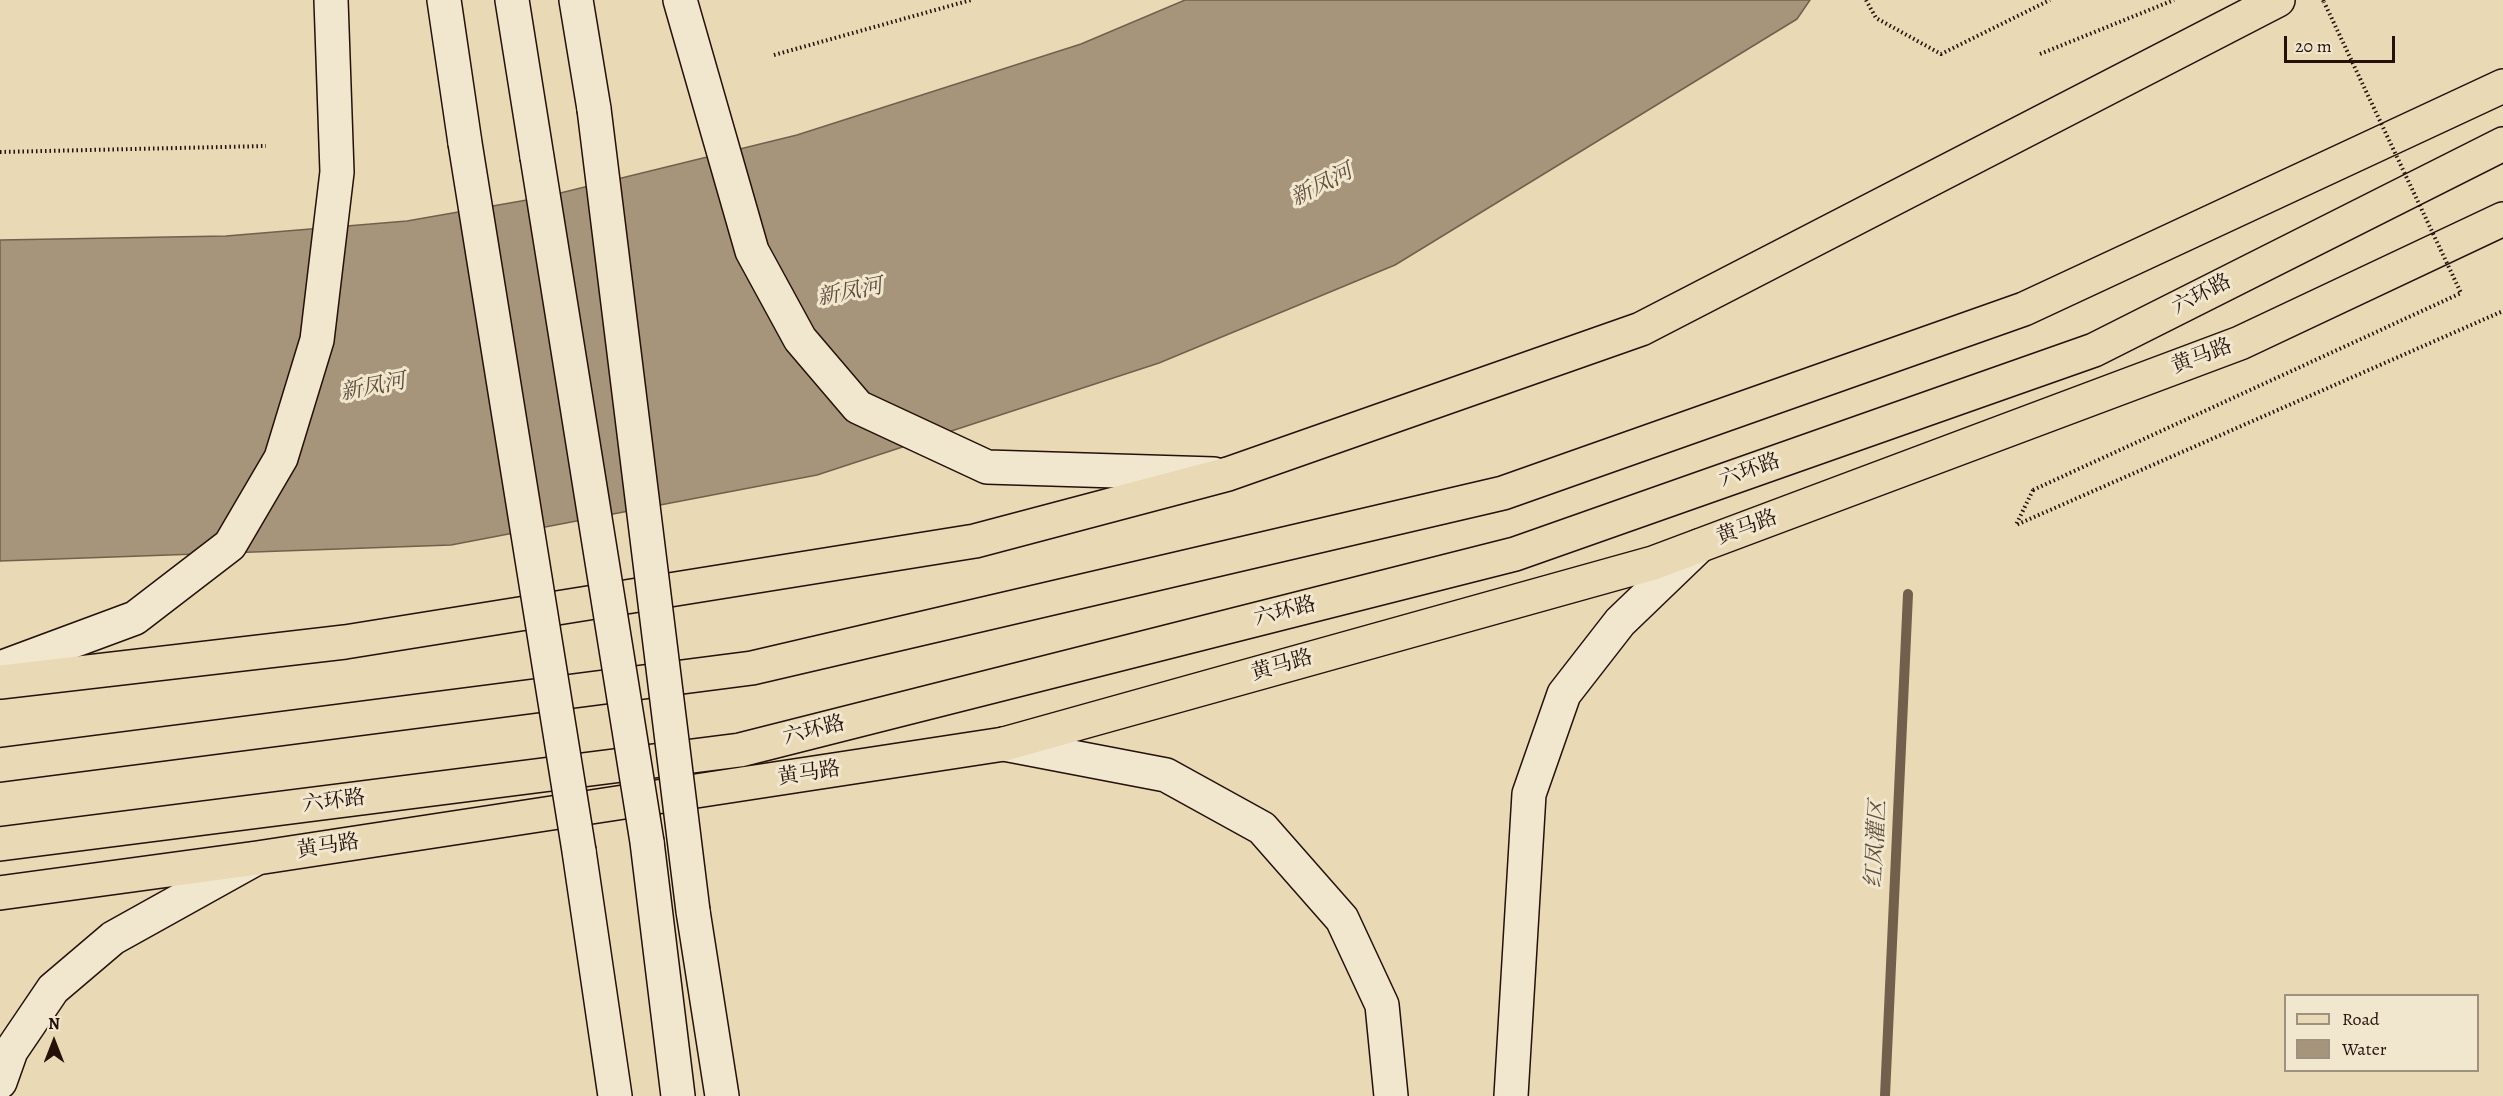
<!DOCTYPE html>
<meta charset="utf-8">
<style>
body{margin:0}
#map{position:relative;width:2503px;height:1096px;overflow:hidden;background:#e9d9b4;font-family:Alegreya,serif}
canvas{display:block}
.legend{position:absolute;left:2284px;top:994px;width:195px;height:78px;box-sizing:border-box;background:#f1e6ce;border:2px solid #9f9180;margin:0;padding:8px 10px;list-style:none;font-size:18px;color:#23110a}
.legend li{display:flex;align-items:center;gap:12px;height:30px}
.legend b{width:30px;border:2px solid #9f9180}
.north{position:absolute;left:24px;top:1012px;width:60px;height:60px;-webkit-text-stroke:4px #f1e6ce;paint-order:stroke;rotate:0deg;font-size:16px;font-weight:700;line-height:24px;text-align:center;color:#23110a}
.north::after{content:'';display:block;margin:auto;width:21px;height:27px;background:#23110a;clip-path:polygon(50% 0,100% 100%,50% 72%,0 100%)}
.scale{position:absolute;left:2284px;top:36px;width:111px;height:27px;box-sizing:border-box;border:3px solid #23110a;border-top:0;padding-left:8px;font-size:18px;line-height:21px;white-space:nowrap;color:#23110a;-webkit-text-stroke:4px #f1e6ce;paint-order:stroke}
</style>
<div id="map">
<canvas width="2503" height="1096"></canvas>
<ul class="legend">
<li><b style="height:8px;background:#e9d9b4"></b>Road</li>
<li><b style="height:16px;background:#a6957a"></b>Water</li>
</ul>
<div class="north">N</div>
<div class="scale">20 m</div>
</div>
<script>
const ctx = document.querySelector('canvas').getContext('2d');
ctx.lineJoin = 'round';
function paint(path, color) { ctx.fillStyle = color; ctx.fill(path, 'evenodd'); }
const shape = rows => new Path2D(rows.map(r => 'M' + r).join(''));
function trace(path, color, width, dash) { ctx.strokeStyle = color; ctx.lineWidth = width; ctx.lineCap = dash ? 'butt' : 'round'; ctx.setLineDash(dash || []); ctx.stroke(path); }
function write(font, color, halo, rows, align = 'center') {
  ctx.font = font + ' Alegreya,"Noto Serif SC",serif'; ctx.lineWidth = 6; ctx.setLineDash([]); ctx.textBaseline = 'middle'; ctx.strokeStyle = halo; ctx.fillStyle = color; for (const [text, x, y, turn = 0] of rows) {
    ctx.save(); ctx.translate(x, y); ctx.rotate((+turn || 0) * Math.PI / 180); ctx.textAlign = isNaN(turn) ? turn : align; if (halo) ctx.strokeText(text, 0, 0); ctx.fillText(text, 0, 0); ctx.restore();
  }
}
const water = shape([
 [1185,0,1810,0,1797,19,1395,265,1159,363,817,475,451,545,0,561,0,240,226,236,407,221,544,197,797,135,1081,44,1185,0]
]);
paint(water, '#a6957a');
trace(water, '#72604d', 1.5);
trace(shape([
 [1885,1096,1908,594]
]), '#72604d', 10);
const secondary = shape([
 [444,0,465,143],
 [512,0,537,157],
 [576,0,594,109],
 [680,0,752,251,800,339,858,407,987,467,1214,474],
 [0,668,135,618,230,545,281,458,317,340,337,172,331,0],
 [1004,744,1166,775,1262,828,1342,919,1382,1005,1391,1096],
 [647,842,678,1096],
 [579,851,615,1096],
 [693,911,722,1096],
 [0,1082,11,1051,53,989,113,938,255,859],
 [1511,1096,1529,794,1564,694,1620,622,1699,546]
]);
const primary = shape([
 [0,682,345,642,975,541,1228,474,1641,329,2278,0],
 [0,893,257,858,1004,744,1653,563,2240,343,2503,219]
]);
const highway = shape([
 [0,765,752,668,1503,493,2024,309,2503,86],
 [0,844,740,750,1515,554,2094,350,2503,144]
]);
trace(secondary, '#23110a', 36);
trace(primary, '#23110a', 36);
trace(highway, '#23110a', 36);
trace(shape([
 [1866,0,1876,18,1941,54,2050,0],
 [2323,0,2324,2],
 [2040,54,2174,0],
 [774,55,971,0],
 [0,152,266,146],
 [2033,490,2016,525,2503,311]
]), '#23110a', 4, [1.5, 3]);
trace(secondary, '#f1e6ce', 33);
trace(primary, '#e9d9b4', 33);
trace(highway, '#e9d9b4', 33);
const secondaryBridge = shape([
 [594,109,693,911],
 [465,143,579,851],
 [537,157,647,842]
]);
trace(secondaryBridge, '#23110a', 36, []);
trace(shape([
 [2033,490,2461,293,2324,2]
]), '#23110a', 4, [1.5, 3]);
trace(secondaryBridge, '#f1e6ce', 33);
write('21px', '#23110a', '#f1e6ce', [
 ["六环路",2202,295,-27],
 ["黄马路",2202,357,-21],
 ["六环路",1750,471,-19],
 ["黄马路",1747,528,-20],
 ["六环路",1285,612,-14],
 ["黄马路",1282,666,-16],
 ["六环路",814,731,-14],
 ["黄马路",809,774,-9],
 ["六环路",334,802,-7],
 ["黄马路",328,847,-9]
]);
write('italic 22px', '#5e4c3c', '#f1e6ce', [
 ["新凤河",1322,186,-27],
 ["新凤河",850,293,-11],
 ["新凤河",373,388,-11],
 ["红凤灌区",1877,844,-87]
]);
</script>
